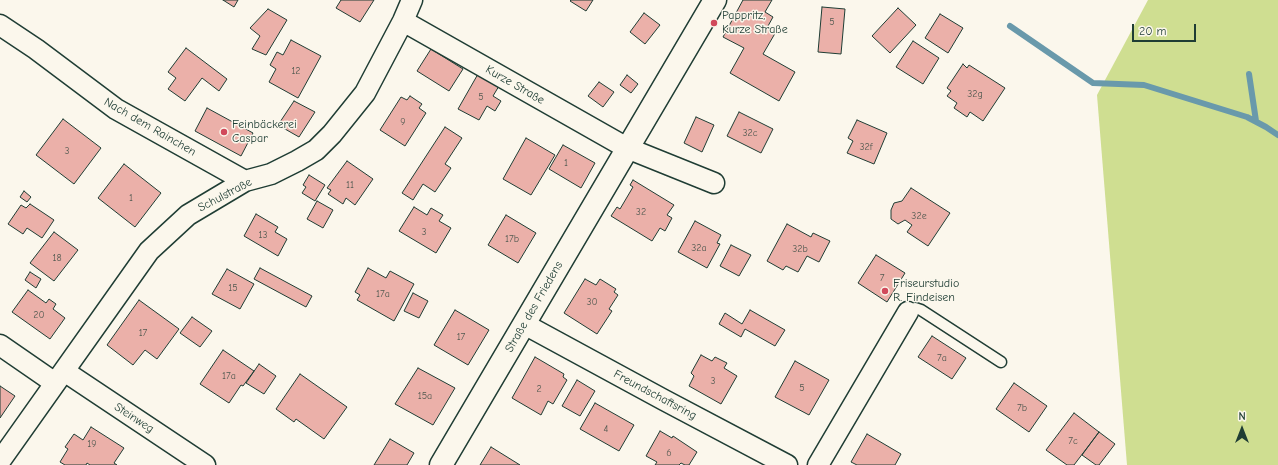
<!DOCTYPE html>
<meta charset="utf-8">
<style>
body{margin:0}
#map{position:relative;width:1278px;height:465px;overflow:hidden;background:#fbf7ec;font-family:"Comic Neue",sans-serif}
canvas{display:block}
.north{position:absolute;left:1222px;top:409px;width:40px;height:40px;-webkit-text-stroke:3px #fbf7ec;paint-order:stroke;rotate:0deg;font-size:11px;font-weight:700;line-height:16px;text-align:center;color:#1f3d34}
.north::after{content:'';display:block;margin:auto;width:14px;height:18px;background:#1f3d34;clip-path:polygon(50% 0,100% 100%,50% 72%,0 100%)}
.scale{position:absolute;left:1132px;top:24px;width:64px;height:18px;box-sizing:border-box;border:2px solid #1f3d34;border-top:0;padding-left:5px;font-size:12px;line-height:14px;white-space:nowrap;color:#1f3d34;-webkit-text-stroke:3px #fbf7ec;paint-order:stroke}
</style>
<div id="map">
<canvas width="1278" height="465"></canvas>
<div class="north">N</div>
<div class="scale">20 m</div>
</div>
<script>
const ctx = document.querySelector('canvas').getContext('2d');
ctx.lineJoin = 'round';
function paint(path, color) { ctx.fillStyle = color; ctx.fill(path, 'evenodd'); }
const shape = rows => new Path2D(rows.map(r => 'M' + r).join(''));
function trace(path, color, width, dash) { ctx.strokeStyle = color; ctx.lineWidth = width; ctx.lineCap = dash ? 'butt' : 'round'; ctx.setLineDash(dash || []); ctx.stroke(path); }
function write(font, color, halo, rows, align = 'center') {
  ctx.font = font + ' "Comic Neue",sans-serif'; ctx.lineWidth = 3; ctx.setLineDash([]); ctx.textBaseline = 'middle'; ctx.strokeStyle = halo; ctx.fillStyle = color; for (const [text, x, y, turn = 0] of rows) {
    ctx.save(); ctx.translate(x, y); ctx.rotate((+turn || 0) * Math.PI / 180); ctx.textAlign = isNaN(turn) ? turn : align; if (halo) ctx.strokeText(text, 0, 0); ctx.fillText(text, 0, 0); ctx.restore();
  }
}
paint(shape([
 [1148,0,1278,0,1278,465,1127,465,1097,95]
]), '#cfde91');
trace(shape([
 [1010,26,1093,83,1144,85,1247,117,1266,127,1278,135],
 [1249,74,1256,121]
]), '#6999ab', 6);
const building = shape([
 [223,0,238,0,234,7,223,0],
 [341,0,374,0,360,22,336,8,341,0],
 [571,0,593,0,586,11,570,1,571,0],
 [743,0,772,0,765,12,773,17,768,26,777,30,763,54,795,72,779,101,730,73,744,48,723,37,743,0],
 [822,7,845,9,841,54,818,52,822,7],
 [898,8,916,25,890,53,872,36,898,8],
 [268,9,287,20,266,55,252,49,260,36,250,28,268,9],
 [644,13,660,25,645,44,630,32,644,13],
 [940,14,963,28,948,53,925,38,940,14],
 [291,40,321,56,298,98,269,82,276,69,270,65,277,52,283,55,291,40],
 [913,41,939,58,923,84,896,67,913,41],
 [186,48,227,79,219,91,202,78,185,101,168,89,176,78,168,72,186,48],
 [431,49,463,69,449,91,417,71,431,49],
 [963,64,967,68,969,65,1005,88,983,121,970,112,967,117,954,108,957,103,947,96,951,91,947,88,963,64],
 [478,74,499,86,493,96,501,101,495,111,487,106,479,120,458,109,478,74],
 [627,75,638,84,631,93,620,85,627,75],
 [599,82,614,92,603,107,588,96,599,82],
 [410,96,422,104,419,108,426,113,405,146,380,130,401,97,407,100,410,96],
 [294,101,315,112,299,137,278,125,294,101],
 [207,108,253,133,241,156,195,131,207,108],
 [739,112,773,129,761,153,727,136,739,112],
 [696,117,714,125,702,152,684,143,696,117],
 [63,119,101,148,74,184,36,155,63,119],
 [857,120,887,133,874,164,847,153,853,141,848,138,857,120],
 [445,127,462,138,445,164,451,168,435,192,423,184,413,200,402,193,445,127],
 [526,138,555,155,531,195,503,179,526,138],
 [563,145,595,163,581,188,549,169,563,145],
 [347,161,373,179,355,205,346,198,343,204,328,194,331,190,327,188,347,161],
 [124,164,161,193,135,227,98,198,124,164],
 [309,175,325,185,315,201,302,193,306,187,303,185,309,175],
 [633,180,674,205,667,215,672,218,665,231,660,228,652,241,611,216,617,207,620,209,633,187,630,185,633,180],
 [911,188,950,213,928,246,907,232,912,225,905,220,898,224,891,219,891,210,894,203,902,201,911,188],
 [24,191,31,197,27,202,20,197,24,191],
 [317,201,333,210,323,228,307,219,317,201],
 [30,204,54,220,42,238,27,228,23,234,8,224,21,205,26,208,30,204],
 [414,207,427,215,431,208,443,215,439,221,451,228,436,253,399,231,414,207],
 [256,214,278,227,275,232,287,239,278,256,244,236,256,214],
 [506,215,536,233,518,263,488,245,506,215],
 [695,221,721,235,717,243,720,244,707,268,678,252,695,221],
 [787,224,811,237,813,233,830,241,819,262,807,256,798,272,786,266,783,270,767,261,787,224],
 [54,232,78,250,54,281,30,263,54,232],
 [731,245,751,255,739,276,720,266,731,245],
 [876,255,905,273,887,302,858,283,876,255],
 [260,268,312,296,306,307,254,279,260,268],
 [368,268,386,278,390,271,414,284,394,321,357,300,360,295,355,292,368,268],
 [227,269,254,284,240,309,212,294,227,269],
 [30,272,41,279,36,288,25,280,30,272],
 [585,279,596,285,600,279,616,289,614,292,618,295,609,309,612,311,597,334,564,313,585,279],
 [28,290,46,303,49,299,56,304,53,309,65,318,50,339,12,312,28,290],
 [413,293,428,301,419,318,404,311,413,293],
 [139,300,179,329,157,359,145,350,133,365,107,345,139,300],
 [455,310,489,330,468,365,434,345,455,310],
 [750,310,785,330,775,346,745,329,741,337,719,324,725,313,742,324,750,310],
 [192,317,212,331,200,347,180,333,192,317],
 [932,336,966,358,952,379,918,357,932,336],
 [223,350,254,371,243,386,241,385,229,403,200,384,223,350],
 [701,355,712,361,715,357,727,363,724,368,737,376,721,404,689,386,694,376,691,373,701,355],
 [535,357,564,374,563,377,567,380,553,404,548,401,541,415,512,398,535,357],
 [795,361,829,380,809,415,775,397,795,361],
 [259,364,276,376,264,394,246,383,259,364],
 [418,368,455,388,433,425,395,404,418,368],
 [300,374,347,407,324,439,296,419,294,422,276,409,300,374],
 [577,380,595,391,580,416,562,406,577,380],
 [1014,383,1047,406,1029,432,996,409,1014,383],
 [0,386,15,396,0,418,0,386],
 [595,403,634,425,619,451,580,429,595,403],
 [1074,413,1099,432,1074,465,1067,465,1046,450,1074,413],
 [91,427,124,448,114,463,117,465,90,465,87,463,86,465,65,465,60,462,68,449,65,447,74,434,83,440,91,427],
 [660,431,672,438,673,436,697,452,689,465,685,465,681,463,679,465,655,465,657,462,646,456,660,431],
 [1099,432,1115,444,1099,465,1096,465,1082,455,1099,432],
 [867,434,901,454,895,465,857,465,851,462,867,434],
 [390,439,414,453,407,465,374,465,390,439],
 [491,447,520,465,480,465,491,447]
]);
paint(building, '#ebb0a9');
trace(building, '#1f3d34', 1);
const service = shape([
 [908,312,915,308,921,310,1001,362]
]);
const minor = shape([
 [403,21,627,148,714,183],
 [0,25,36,49,116,109,245,181],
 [524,324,664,400,787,465],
 [0,345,55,383],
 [64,371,205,465],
 [0,461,149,251,188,215,245,181,271,174,297,161,316,150,332,134,365,93,403,21,412,0],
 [818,465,908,312]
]);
const tertiary = shape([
 [441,465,715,0]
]);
trace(service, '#1f3d34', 13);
trace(minor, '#1f3d34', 23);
trace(tertiary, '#1f3d34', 25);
trace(service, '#fbf7ec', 10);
trace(minor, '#fbf7ec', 20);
trace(tertiary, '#fbf7ec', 22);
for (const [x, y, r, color] of [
 [714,23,4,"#d1495b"],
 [224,132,4,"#d1495b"],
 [885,291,4,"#d1495b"]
]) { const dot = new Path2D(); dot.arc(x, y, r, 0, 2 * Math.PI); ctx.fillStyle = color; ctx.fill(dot); trace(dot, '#fbf7ec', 1.5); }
write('10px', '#525a51', null, [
 ["5",832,22],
 ["12",296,71],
 ["32g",975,94],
 ["5",481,97],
 ["9",403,122],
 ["32c",750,133],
 ["32f",866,147],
 ["3",67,151],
 ["1",566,163],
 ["11",350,185],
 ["1",131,198],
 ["32",641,212],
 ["32e",919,216],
 ["3",424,232],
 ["13",263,235],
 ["17b",512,239],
 ["32a",699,248],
 ["32b",800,249],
 ["18",57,258],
 ["7",882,278],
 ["15",233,288],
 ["17a",383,294],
 ["30",592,302],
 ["20",39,315],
 ["17",143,333],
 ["17",461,337],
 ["7a",942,358],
 ["17a",229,376],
 ["3",713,381],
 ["5",802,388],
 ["2",539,389],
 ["15a",425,396],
 ["7b",1022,408],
 ["4",606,429],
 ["7c",1073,441],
 ["19",92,444],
 ["6",669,453]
]);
write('12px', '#1f3d34', '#fbf7ec', [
 ["Pappritz,",722,16],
 ["Kurze Straße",722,30],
 ["Feinbäckerei",232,125],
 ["Caspar",232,139],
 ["Friseurstudio",893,284],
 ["R. Findeisen",893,298]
], 'left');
write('12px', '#1f3d34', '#fbf7ec', [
 ["Kurze Straße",515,85,30],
 ["Nach dem Rainchen",150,127,30],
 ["Schulstraße",225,195,-28],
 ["Straße des Friedens",534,307,-60],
 ["Freundschaftsring",655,395,28],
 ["Steinweg",134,418,33]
]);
</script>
